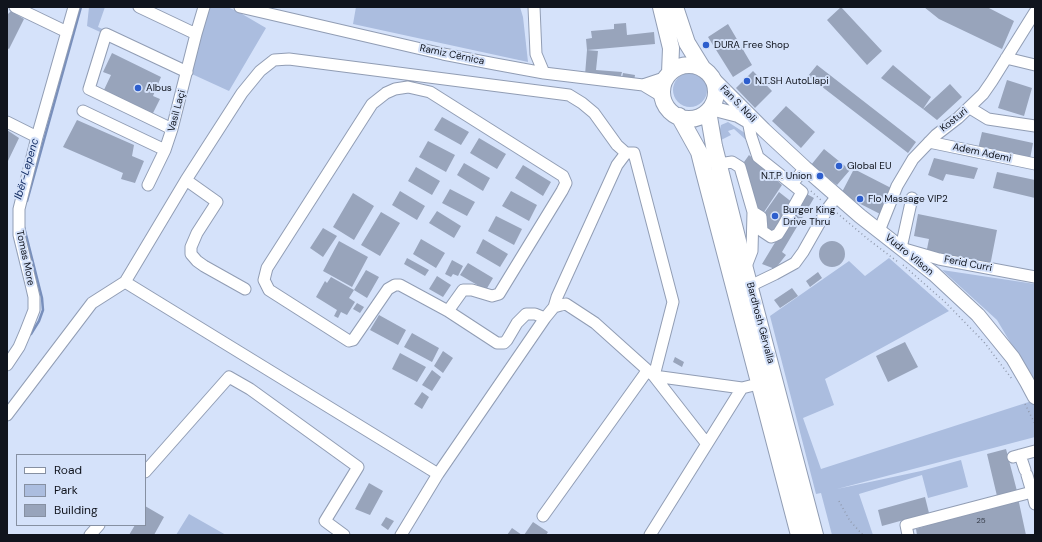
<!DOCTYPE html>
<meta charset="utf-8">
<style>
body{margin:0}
#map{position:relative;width:1042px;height:542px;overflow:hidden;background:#d5e2fa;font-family:"DM Sans",sans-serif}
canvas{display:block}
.frame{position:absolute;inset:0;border:8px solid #10141d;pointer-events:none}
.legend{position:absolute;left:16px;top:454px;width:130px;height:72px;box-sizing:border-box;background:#d5e2fa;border:1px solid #8690a2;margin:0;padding:5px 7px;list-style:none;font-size:12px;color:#10141d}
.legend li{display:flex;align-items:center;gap:8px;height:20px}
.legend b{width:20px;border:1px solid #8690a2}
</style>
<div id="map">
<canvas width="1042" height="542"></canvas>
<div class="frame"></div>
<ul class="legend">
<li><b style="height:5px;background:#fff"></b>Road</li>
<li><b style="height:11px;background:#abbddf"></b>Park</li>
<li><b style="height:11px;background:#98a4bb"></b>Building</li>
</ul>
</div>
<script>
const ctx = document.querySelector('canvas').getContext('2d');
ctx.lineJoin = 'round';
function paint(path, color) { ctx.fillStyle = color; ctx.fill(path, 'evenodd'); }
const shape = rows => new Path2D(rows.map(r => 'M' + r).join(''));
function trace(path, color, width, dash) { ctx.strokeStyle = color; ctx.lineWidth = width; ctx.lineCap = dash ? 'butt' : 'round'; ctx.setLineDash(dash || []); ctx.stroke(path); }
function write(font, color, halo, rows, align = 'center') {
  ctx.font = font + ' "DM Sans",sans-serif'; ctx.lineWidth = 4; ctx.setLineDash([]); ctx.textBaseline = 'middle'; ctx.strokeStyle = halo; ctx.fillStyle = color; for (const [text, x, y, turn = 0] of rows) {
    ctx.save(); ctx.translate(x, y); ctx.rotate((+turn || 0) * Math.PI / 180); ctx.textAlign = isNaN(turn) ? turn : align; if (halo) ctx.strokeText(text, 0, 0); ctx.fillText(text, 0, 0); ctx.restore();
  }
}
paint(shape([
 [89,7,105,7,98,27,180,64,189,66,205,7,227,7,237,11,266,28,229,91,87,26],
 [356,7,520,7,523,17,528,62,353,24],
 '673 90a17 17 0 1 1 34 0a17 17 0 1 1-34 0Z',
 [728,122,748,135,745,139,734,129,728,131,731,135,719,141,718,137,721,125],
 [889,258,949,311,825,379,834,405,803,418,821,469,1035,400,1035,437,837,489,921,471,961,460,968,487,928,498,922,475,859,494,873,535,832,535,821,493,816,494,770,316,849,261,865,276],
 [942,270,1035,284,1035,384,997,320],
 [189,514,226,535,176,535]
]), '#abbddf');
trace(shape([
 [27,201,81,7],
 [24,227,42,298,43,310,39,321,31,334]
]), '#788fbc', 2.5);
paint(shape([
 [841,7,882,51,867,65,827,20],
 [924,7,987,7,1014,21,1002,49,939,19],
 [11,11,24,19,9,49,7,48,7,15],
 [626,23,627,35,654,32,655,44,587,50,586,39,592,38,591,31,614,29,614,24],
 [728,24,752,65,733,77,708,37],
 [587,50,598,51,596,70,622,72,620,79,585,75],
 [112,53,161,77,153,96,160,99,152,115,103,92,111,75,103,72],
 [817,65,916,142,908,153,808,76],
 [893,65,931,97,923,109,950,84,962,97,937,120,923,109,881,78],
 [753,71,772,91,755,108,736,88],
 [623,73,635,75,634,81,622,78],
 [1007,80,1032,88,1024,116,998,108],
 [786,106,815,132,801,148,772,121],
 [442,117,469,132,461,145,434,130],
 [77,120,134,145,132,156,144,161,135,183,121,179,123,173,63,147],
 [7,130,19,138,7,163],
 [982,132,1033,143,1030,159,978,149],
 [479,138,506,154,497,169,470,153],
 [428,141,455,155,446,172,419,157],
 [824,149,850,170,837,185,811,165],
 [749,155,782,185,764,212,757,214,744,162],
 [934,158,978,168,974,179,946,174,943,181,928,175],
 [464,163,490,178,483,191,457,175],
 [523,165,551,182,543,196,515,178],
 [416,167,440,181,432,195,408,181],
 [854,169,895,190,882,215,841,194],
 [997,172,1035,180,1035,198,993,188],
 [450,189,475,202,467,216,442,203],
 [400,191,425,206,417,220,392,205],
 [511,191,537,205,529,221,502,206],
 [779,192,793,203,771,235,764,227,766,220,765,212],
 [353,193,374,206,354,240,333,227],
 [805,193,814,198,782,252,786,255,775,269,762,264],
 [437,211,461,226,454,238,429,223],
 [381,212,400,223,380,256,361,245],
 [918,214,997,230,990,266,926,254,929,239,914,236],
 [496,216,522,229,514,245,488,231],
 [323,228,337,236,323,257,310,248],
 [421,239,445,253,436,268,413,254],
 [483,239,508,254,500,267,476,253],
 '819 254a13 13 0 1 1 26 0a13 13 0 1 1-26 0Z',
 [339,241,368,257,352,287,323,271],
 [407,258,429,270,425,276,404,264],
 [452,260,463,266,458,276,453,274,451,277,445,274],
 [468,263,493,278,486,290,460,275],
 [366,270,379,277,367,298,354,290],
 [818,272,822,278,810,287,806,281],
 [437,276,451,285,443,297,429,289],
 [331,277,354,290,349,298,355,302,347,315,341,312,338,318,334,316,337,310,316,297,325,281,327,283],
 [792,288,798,296,780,308,774,300],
 [357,303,364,307,360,313,353,309],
 [379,315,406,330,398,345,370,330],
 [412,333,439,348,432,362,404,347],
 [905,342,918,367,888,382,876,356],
 [443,351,453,358,443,373,434,366],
 [400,353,426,367,417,382,392,369],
 [675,357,684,362,682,367,673,362],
 [432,370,441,377,432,391,422,385],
 [422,392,429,397,422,409,414,404],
 [1006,449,1017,491,997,496,987,454],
 [369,483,383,491,370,515,355,509],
 [925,497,929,513,882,526,878,510],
 [1018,498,1026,535,917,535,916,529],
 [145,506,164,517,154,535,129,535,135,525,145,525],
 [386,517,394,521,388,530,381,525],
 [533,522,548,532,546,535,524,535],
 [512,528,522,535,507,535]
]), '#98a4bb');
const minor = shape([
 [15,7,67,32],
 [139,7,196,34],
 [240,7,443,54,495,64,544,73,643,85,663,97],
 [534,7,536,54,544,73],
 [1006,58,1035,65],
 [643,85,667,77],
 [970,108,988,119,1035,126],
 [83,111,165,150],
 [748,120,751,136,758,157,802,192,783,226,778,234,774,236,771,237,762,231,761,217,753,212],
 [7,122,37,137],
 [172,129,89,89,106,34,187,72],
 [929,142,1035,164],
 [719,164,732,162,740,167,753,212,752,251,745,269],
 [186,180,217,202,197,233,191,247,191,254,197,261,204,266,245,289],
 [792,184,805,168],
 [148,185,165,150,172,129,196,34,204,7],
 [912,198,901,248,939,259,1035,277],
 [879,231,897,186,913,159,936,135,958,118,983,94,992,81,1035,12],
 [125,282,438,474],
 [750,286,775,274,795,263,803,252,828,208,837,196],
 [554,307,557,297,617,165,626,153],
 [448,311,400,285,395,285,388,289,353,340,349,341,269,290,264,280,267,268,372,104,386,93,395,89,408,87,430,92,563,176,566,183,562,191,499,294,492,296,472,290,463,290,448,311,497,343,504,343,507,340,517,323,526,314,535,314,545,318],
 [7,365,19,347,25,333,34,310,34,297,31,284,19,235,19,209,37,137,74,7],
 [654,376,742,388,766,382],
 [7,415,92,303,125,282,186,180,242,93,260,71,274,60,289,59,569,95,582,103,594,113,617,145,626,153,634,153,673,302,654,376],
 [1020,455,1025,470],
 [1013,457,1035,451],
 [145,472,229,377,250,389,358,467,325,521,344,535],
 [1027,475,1032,492],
 [543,516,647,371],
 [90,535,99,525],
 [401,535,438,474,545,318,554,307,561,305,566,304,595,323,654,376,707,444],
 [650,535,742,388],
 [908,535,906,525,1032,492,1035,504]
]);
const major = shape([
 [712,78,764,130,805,168,860,216,934,274,978,315,1013,358,1027,382,1035,397],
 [711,108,738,115,750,122]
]);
const highway = shape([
 [661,7,671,48,670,73],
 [675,7,687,43,703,69],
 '662 92a27 27 0 1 1 54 0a27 27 0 1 1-54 0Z',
 [708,111,714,146,745,269,815,535],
 [679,116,699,152,704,172,799,535]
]);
trace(minor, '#919db4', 13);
trace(major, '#919db4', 16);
trace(highway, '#919db4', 18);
trace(shape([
 [811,191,822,201],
 [837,213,869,240,898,262],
 [903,265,945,302,984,342,1012,379],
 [1025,404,1035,424],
 [839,501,850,521,863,535]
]), '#9099ac', 1.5, [1, 3]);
trace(minor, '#fff', 11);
trace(major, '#fff', 14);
trace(highway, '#fff', 16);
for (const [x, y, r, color] of [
 [706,45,4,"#2d5ecd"],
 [747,81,4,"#2d5ecd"],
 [138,88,4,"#2d5ecd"],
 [839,166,4,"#2d5ecd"],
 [820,176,4,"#2d5ecd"],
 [860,199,4,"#2d5ecd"],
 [775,216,4,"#2d5ecd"]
]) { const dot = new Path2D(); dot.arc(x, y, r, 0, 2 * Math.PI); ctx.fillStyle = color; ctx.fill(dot); trace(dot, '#d5e2fa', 1.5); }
write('8px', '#323844', null, [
 ["25",981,521]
]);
write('10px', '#10141d', '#d5e2fa', [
 ["DURA Free Shop",714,45],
 ["N.T.SH AutoLlapi",755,81],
 ["Albus",146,88],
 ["Global EU",847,166],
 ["N.T.P. Union",812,176,"right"],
 ["Flo Massage VIP2",868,199],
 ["Burger King",783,210],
 ["Drive Thru",783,222]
], 'left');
write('10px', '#10141d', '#d5e2fa', [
 ["Ramiz Cërnica",452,55,12],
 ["Fan S. Noli",738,104,46],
 ["Vasil Laçi",177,111,-75],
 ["Kosturi",954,120,-39],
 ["Adem Ademi",982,153,12],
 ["Vudro Vilson",909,255,39],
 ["Tomas More",25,258,78],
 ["Ferid Curri",968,264,11],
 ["Bardhosh Gërvalla",760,323,75]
]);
write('italic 11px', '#122c63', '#d5e2fa', [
 ["Ibër-Lepenc",27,169,-74]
]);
</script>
